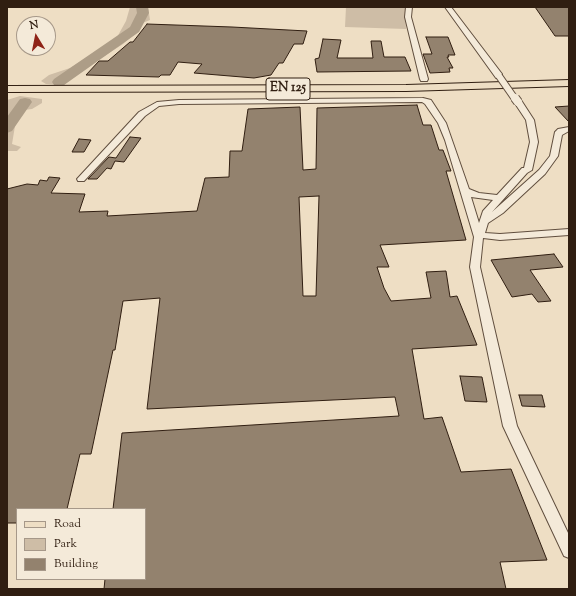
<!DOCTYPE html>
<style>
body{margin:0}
#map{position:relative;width:576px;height:596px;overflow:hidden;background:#eedec4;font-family:"Sorts Mill Goudy",serif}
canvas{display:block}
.frame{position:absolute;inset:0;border:8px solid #301e11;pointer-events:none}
.legend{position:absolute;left:16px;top:508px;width:130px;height:72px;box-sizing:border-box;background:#f4ead9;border:1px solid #a69889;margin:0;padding:5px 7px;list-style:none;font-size:12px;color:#301e11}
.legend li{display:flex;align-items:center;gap:8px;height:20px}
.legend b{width:20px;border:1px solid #a69889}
.north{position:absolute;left:16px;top:16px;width:40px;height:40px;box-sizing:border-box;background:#f4ead9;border:1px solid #a69889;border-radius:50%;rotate:350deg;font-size:11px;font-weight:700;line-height:16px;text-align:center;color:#301e11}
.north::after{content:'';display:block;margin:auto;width:14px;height:18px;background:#8f2418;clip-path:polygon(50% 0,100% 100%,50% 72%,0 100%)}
</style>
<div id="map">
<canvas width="576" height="596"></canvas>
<div class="frame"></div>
<ul class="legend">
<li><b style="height:5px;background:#eedec4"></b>Road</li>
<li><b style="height:11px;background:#cebda6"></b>Park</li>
<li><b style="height:11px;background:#93826e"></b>Building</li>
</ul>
<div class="north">N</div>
</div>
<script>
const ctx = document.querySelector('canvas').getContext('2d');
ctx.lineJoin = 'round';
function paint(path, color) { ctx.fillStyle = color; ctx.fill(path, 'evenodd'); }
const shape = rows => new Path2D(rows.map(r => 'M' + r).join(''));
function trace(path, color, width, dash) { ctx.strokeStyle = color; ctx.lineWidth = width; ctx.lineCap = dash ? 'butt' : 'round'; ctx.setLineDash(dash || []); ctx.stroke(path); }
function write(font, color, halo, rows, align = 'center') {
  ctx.font = font + ' "Sorts Mill Goudy",serif'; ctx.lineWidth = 3; ctx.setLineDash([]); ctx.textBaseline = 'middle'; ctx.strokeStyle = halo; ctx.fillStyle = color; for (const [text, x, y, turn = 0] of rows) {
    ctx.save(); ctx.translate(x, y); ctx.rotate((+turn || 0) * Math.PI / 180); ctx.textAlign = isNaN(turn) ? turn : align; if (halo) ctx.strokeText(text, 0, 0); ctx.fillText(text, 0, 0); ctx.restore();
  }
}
paint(shape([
 [130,7,148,7,150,20,140,24,136,33,123,44,80,72,64,85,46,84,41,81,49,75,70,68,116,39,126,21],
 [346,7,405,7,406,29,345,27],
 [20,96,42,99,42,103,32,109,24,110,16,120,12,144,21,147,17,151,7,151,7,100]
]), '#cebda6');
paint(shape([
 [136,7,148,7,149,13,139,32,64,85,59,86,54,85,52,82,54,79,130,27,137,13,136,7],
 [25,98,30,99,32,102,12,131,7,133,7,117,20,99,25,98]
]), '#ad9d87');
const building = shape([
 [535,7,569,7,569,36,555,36,535,7],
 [147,24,232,27,307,31,303,44,294,44,283,63,279,63,271,75,254,78,194,73,202,64,178,62,170,75,161,75,159,77,86,75,99,61,108,61,130,42,133,42,147,24],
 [426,37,448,37,455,55,448,55,449,57,447,57,453,68,449,68,450,72,430,73,423,54,432,54,426,37],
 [323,39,341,40,337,58,373,58,371,41,381,41,384,57,405,57,411,71,317,72,315,59,319,58,323,39],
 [417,105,423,125,431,125,439,150,443,150,451,171,446,171,466,240,380,245,389,267,377,267,384,288,391,301,431,298,426,272,446,271,450,297,457,296,477,345,412,349,424,419,442,417,461,472,511,469,547,560,500,562,506,589,104,589,105,579,145,579,145,509,113,509,122,433,399,416,395,397,147,409,160,298,123,301,115,350,113,350,91,454,80,454,67,509,17,509,17,523,7,523,7,189,27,184,38,185,40,180,47,181,49,177,60,178,51,193,85,194,79,212,108,211,107,216,197,211,205,178,229,177,230,151,242,151,248,109,300,107,303,170,316,169,317,108,417,105],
 [319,196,316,296,303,296,299,197,319,196],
 [569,106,569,122,555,107,569,106],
 [130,137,141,138,124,162,115,161,111,169,107,168,97,179,88,179,109,157,116,158,130,137],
 [79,139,91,140,84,152,72,152,79,139],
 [554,254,563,267,530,270,551,301,538,302,532,294,512,297,491,260,554,254],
 [460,376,482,377,487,402,465,401,460,376],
 [519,395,542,395,545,407,522,406,519,395]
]);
paint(building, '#93826e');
trace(building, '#301e11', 1);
const minor = shape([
 [406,7,412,7,411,17,428,79,427,81,421,81,420,79,405,17,406,7],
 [445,7,451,7,502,74,502,78,496,78,445,7],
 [423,98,431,100,446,123,469,189,479,193,497,195,522,168,524,168,530,142,526,120,514,102,515,100,521,100,534,120,538,142,532,170,527,173,492,212,539,170,550,156,555,132,558,129,569,127,569,131,562,135,558,156,545,174,503,213,488,223,485,233,500,234,569,229,569,235,500,240,483,238,480,267,517,426,569,535,569,558,564,556,503,426,470,267,474,237,445,140,438,123,425,104,422,102,179,104,159,106,145,116,84,181,78,181,77,179,139,112,157,102,179,100,423,98],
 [471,197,493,200,483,211,479,223,471,197]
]);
const major = shape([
 [569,80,569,86,406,91,7,92,7,86,406,85,569,80]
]);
trace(minor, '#604e3e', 2);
trace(major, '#301e11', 2);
paint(minor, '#f4ead9');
paint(major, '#eedec4');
const minorBridgeFar1 = shape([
 [499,76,515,99]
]);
const minorBridge = shape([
 [515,98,518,102]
]);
trace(minorBridgeFar1, '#604e3e', 8, []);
trace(minorBridge, '#604e3e', 10, []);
trace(minorBridgeFar1, '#f4ead9', 6);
trace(minorBridge, '#f4ead9', 8);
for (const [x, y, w] of [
 [288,89,44]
]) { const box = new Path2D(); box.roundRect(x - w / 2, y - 11, w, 22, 3); ctx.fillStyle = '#f4ead9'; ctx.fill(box); trace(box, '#301e11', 1); }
write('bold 13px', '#301e11', null, [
 ["EN 125",288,89]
]);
</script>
